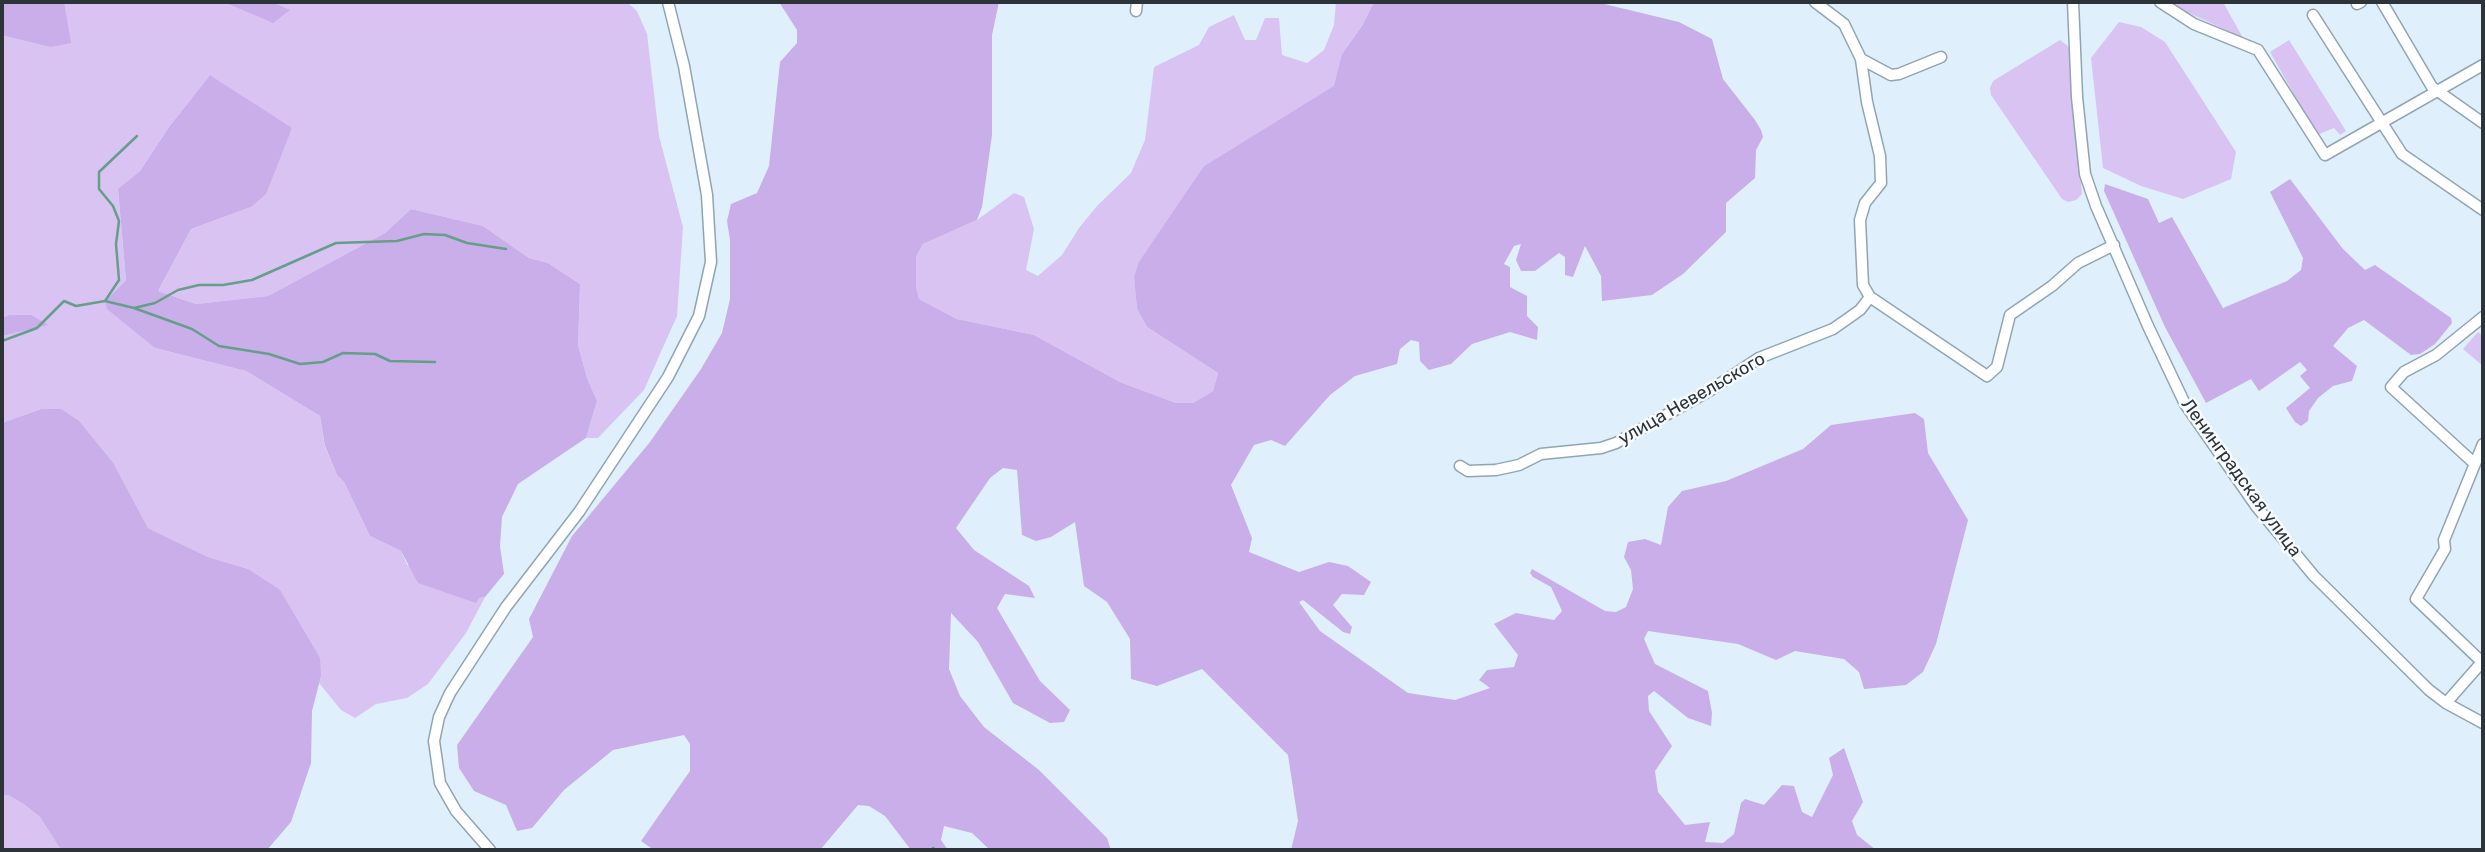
<!DOCTYPE html>
<meta charset="utf-8">
<style>
body{margin:0}
#map{position:relative;width:2485px;height:852px;overflow:hidden;background:#dff0fc;font-family:Rubik,sans-serif}
canvas{display:block}
.frame{position:absolute;inset:0;border:4px solid #2c343a;pointer-events:none}
</style>
<div id="map">
<canvas width="2485" height="852"></canvas>
<div class="frame"></div>
</div>
<script>
const ctx = document.querySelector('canvas').getContext('2d');
ctx.lineJoin = 'round';
function paint(path, color) { ctx.fillStyle = color; ctx.fill(path, 'evenodd'); }
const shape = rows => new Path2D(rows.map(r => 'M' + r).join(''));
function trace(path, color, width, dash) { ctx.strokeStyle = color; ctx.lineWidth = width; ctx.lineCap = dash ? 'butt' : 'round'; ctx.setLineDash(dash || []); ctx.stroke(path); }
function write(font, color, halo, rows, align = 'center') {
  ctx.font = font + ' Rubik,sans-serif'; ctx.lineWidth = 5; ctx.setLineDash([]); ctx.textBaseline = 'middle'; ctx.strokeStyle = halo; ctx.fillStyle = color; for (const [text, x, y, turn = 0] of rows) {
    ctx.save(); ctx.translate(x, y); ctx.rotate((+turn || 0) * Math.PI / 180); ctx.textAlign = isNaN(turn) ? turn : align; if (halo) ctx.strokeText(text, 0, 0); ctx.fillText(text, 0, 0); ctx.restore();
  }
}
paint(shape([
 [2,2,627,2,637,11,647,34,659,136,683,227,677,316,644,390,598,438,586,438,597,401,587,378,578,345,580,284,548,263,529,258,483,226,411,209,385,233,268,296,196,304,158,291,191,229,251,207,292,129,210,75,169,127,140,171,118,190,126,280,105,301,155,348,246,371,320,416,325,447,337,475,344,482,370,536,401,551,407,565,479,598,485,597,466,633,428,684,407,698,376,704,355,718,341,710,319,683,321,676,248,569,208,557,148,528,114,464,41,409,2,423,2,336,48,325,9,315,2,318],
 [1336,2,1374,2,1362,26,1342,54,1335,86,1204,166,1134,277,1137,309,1147,327,1218,373,1213,391,1193,403,1176,403,1120,382,1034,335,957,319,919,299,916,286,916,257,923,244,977,220,1014,193,1024,197,1034,229,1026,270,1038,276,1062,255,1079,228,1097,206,1131,173,1145,140,1154,67,1199,45,1209,27,1234,15,1245,40,1256,40,1265,18,1279,18,1282,55,1307,63,1324,50,1334,25],
 [2171,2,2223,2,2243,38,2187,12],
 [2119,22,2141,27,2165,42,2236,152,2231,179,2183,199,2141,186,2103,168,2091,58],
 [2060,40,2069,47,2082,194,2076,200,2068,202,2062,199,1991,95,1990,88,1993,81],
 [2289,40,2346,131,2340,135,2334,128,2317,135,2270,52],
 [2478,332,2483,336,2483,366,2463,349],
 [2,795,8,795,25,805,40,817,61,850,2,850]
]), '#d9c3f2');
paint(shape([
 [2,2,64,2,71,43,51,47,2,35],
 [224,2,272,2,290,10,273,23],
 [779,2,999,2,992,35,992,135,982,207,977,220,923,244,916,257,916,286,919,299,957,319,1034,335,1120,382,1176,403,1193,403,1213,391,1218,373,1147,327,1137,309,1134,277,1139,262,1204,166,1334,86,1342,54,1362,26,1374,2,1596,2,1679,22,1712,39,1723,79,1755,120,1761,130,1763,137,1756,150,1755,178,1726,203,1726,232,1683,274,1652,295,1602,301,1601,276,1585,246,1573,277,1565,275,1565,257,1559,253,1535,271,1521,271,1516,260,1521,244,1514,246,1504,264,1510,267,1510,287,1527,296,1527,316,1538,327,1537,340,1510,332,1472,344,1451,364,1429,370,1420,361,1419,342,1411,340,1400,349,1397,364,1355,376,1330,395,1285,446,1271,440,1254,445,1231,485,1252,538,1249,552,1299,572,1329,562,1348,566,1371,582,1364,595,1342,594,1333,605,1352,627,1350,634,1343,632,1303,600,1299,602,1320,631,1408,693,1455,700,1490,688,1479,680,1487,670,1514,667,1518,655,1494,624,1516,613,1554,620,1562,611,1551,587,1533,577,1530,573,1532,569,1605,611,1616,612,1626,607,1633,589,1631,570,1624,557,1628,542,1645,539,1661,545,1668,507,1682,491,1726,481,1803,449,1831,425,1915,413,1924,419,1928,453,1968,520,1936,644,1923,672,1906,685,1864,689,1859,672,1844,659,1795,651,1776,660,1738,644,1648,631,1644,639,1655,664,1708,691,1712,713,1711,726,1688,718,1654,691,1648,696,1649,711,1672,746,1655,771,1658,792,1685,825,1710,822,1705,842,1723,843,1734,834,1741,803,1745,799,1764,805,1782,785,1794,786,1802,812,1812,817,1833,775,1829,758,1844,748,1863,802,1852,821,1857,835,1876,850,1291,850,1298,821,1288,755,1202,669,1157,686,1131,679,1130,639,1107,602,1084,586,1075,522,1051,537,1036,541,1022,535,1017,470,1003,468,990,478,956,528,974,550,1029,586,1035,598,1005,594,997,608,1040,681,1070,710,1064,722,1050,723,1013,703,978,642,951,613,949,669,960,696,984,727,1039,770,1107,838,1111,850,990,850,972,833,944,826,941,840,948,850,911,850,885,816,869,806,858,805,820,850,654,850,641,841,690,771,690,744,684,735,613,750,564,790,532,828,517,831,506,805,474,791,459,768,457,745,533,637,529,619,572,536,650,442,701,369,722,333,730,299,730,240,727,221,731,204,757,193,769,166,780,62,797,43,797,30],
 [210,75,292,128,266,194,251,207,191,229,158,291,196,304,268,296,385,233,411,209,483,226,529,258,548,263,580,284,578,345,587,378,597,401,586,438,518,484,502,517,500,546,504,574,485,597,479,598,476,603,418,583,401,551,370,536,344,482,337,475,325,446,320,416,246,371,155,348,107,309,105,301,126,280,118,189,140,171,169,127],
 [2290,179,2343,249,2365,270,2375,265,2451,318,2452,323,2435,344,2420,354,2411,355,2364,320,2348,328,2333,346,2357,366,2352,381,2333,386,2318,398,2309,411,2308,421,2301,426,2295,422,2286,408,2310,388,2300,376,2307,370,2300,362,2259,391,2251,379,2206,403,2165,327,2104,191,2105,184,2148,199,2159,223,2172,217,2223,308,2287,281,2301,270,2303,258,2270,192],
 [9,315,31,315,49,325,2,336,2,318],
 [41,409,61,409,79,421,114,464,148,528,208,557,248,569,280,590,320,658,321,676,312,711,311,763,291,822,267,850,61,850,40,817,25,805,8,795,2,795,2,423]
]), '#c9aee9');
trace(shape([
 [105,301,119,280,116,244,119,221,113,206,99,189,99,172,137,136],
 [134,308,192,329,219,346,269,354,300,364,323,362,343,353,375,354,390,361,435,362],
 [2,341,37,328,64,301,76,306,105,301,134,308,155,303,178,290,199,285,223,285,252,280,336,243,397,241,424,234,445,235,467,243,506,249],
 [933,848,935,850]
]), '#669e8c', 2.5);
const minor = shape([
 [1815,2,1844,24,1861,59,1891,75,1899,74,1941,57],
 [2073,2,2077,97,2085,174,2096,206,2148,326,2185,404,2256,506,2314,576,2429,690,2446,703,2483,723],
 [2160,2,2194,24,2258,50,2325,155,2483,65],
 [2382,2,2432,87,2483,123],
 [2357,4,2361,2],
 [1136,11,1137,2],
 [2313,15,2402,154,2483,210],
 [1861,59,1867,102,1880,156,1881,183,1865,203,1860,220,1863,285,1870,297,1987,376,1997,367,2010,315,2052,286,2078,263,2114,245],
 [2475,464,2391,387,2404,372,2436,355,2483,317],
 [1460,466,1468,471,1496,470,1519,465,1541,454,1601,448,1616,443,1709,391,1759,358,1833,329,1860,310,1870,297],
 [2446,703,2482,662,2416,599,2445,549,2444,540,2483,444],
 [490,850,456,811,440,783,434,741,439,717,450,693,506,607,579,512,668,377,699,316,711,262,707,195,684,66,668,2]
]);
trace(minor, '#90a5b2', 13);
trace(minor, '#fff', 10);
write('18px', '#2c343a', '#f7fbfe', [
 ["улица Невельского",1692,399,-30],
 ["Ленинградская улица",2241,478,54]
]);
</script>
